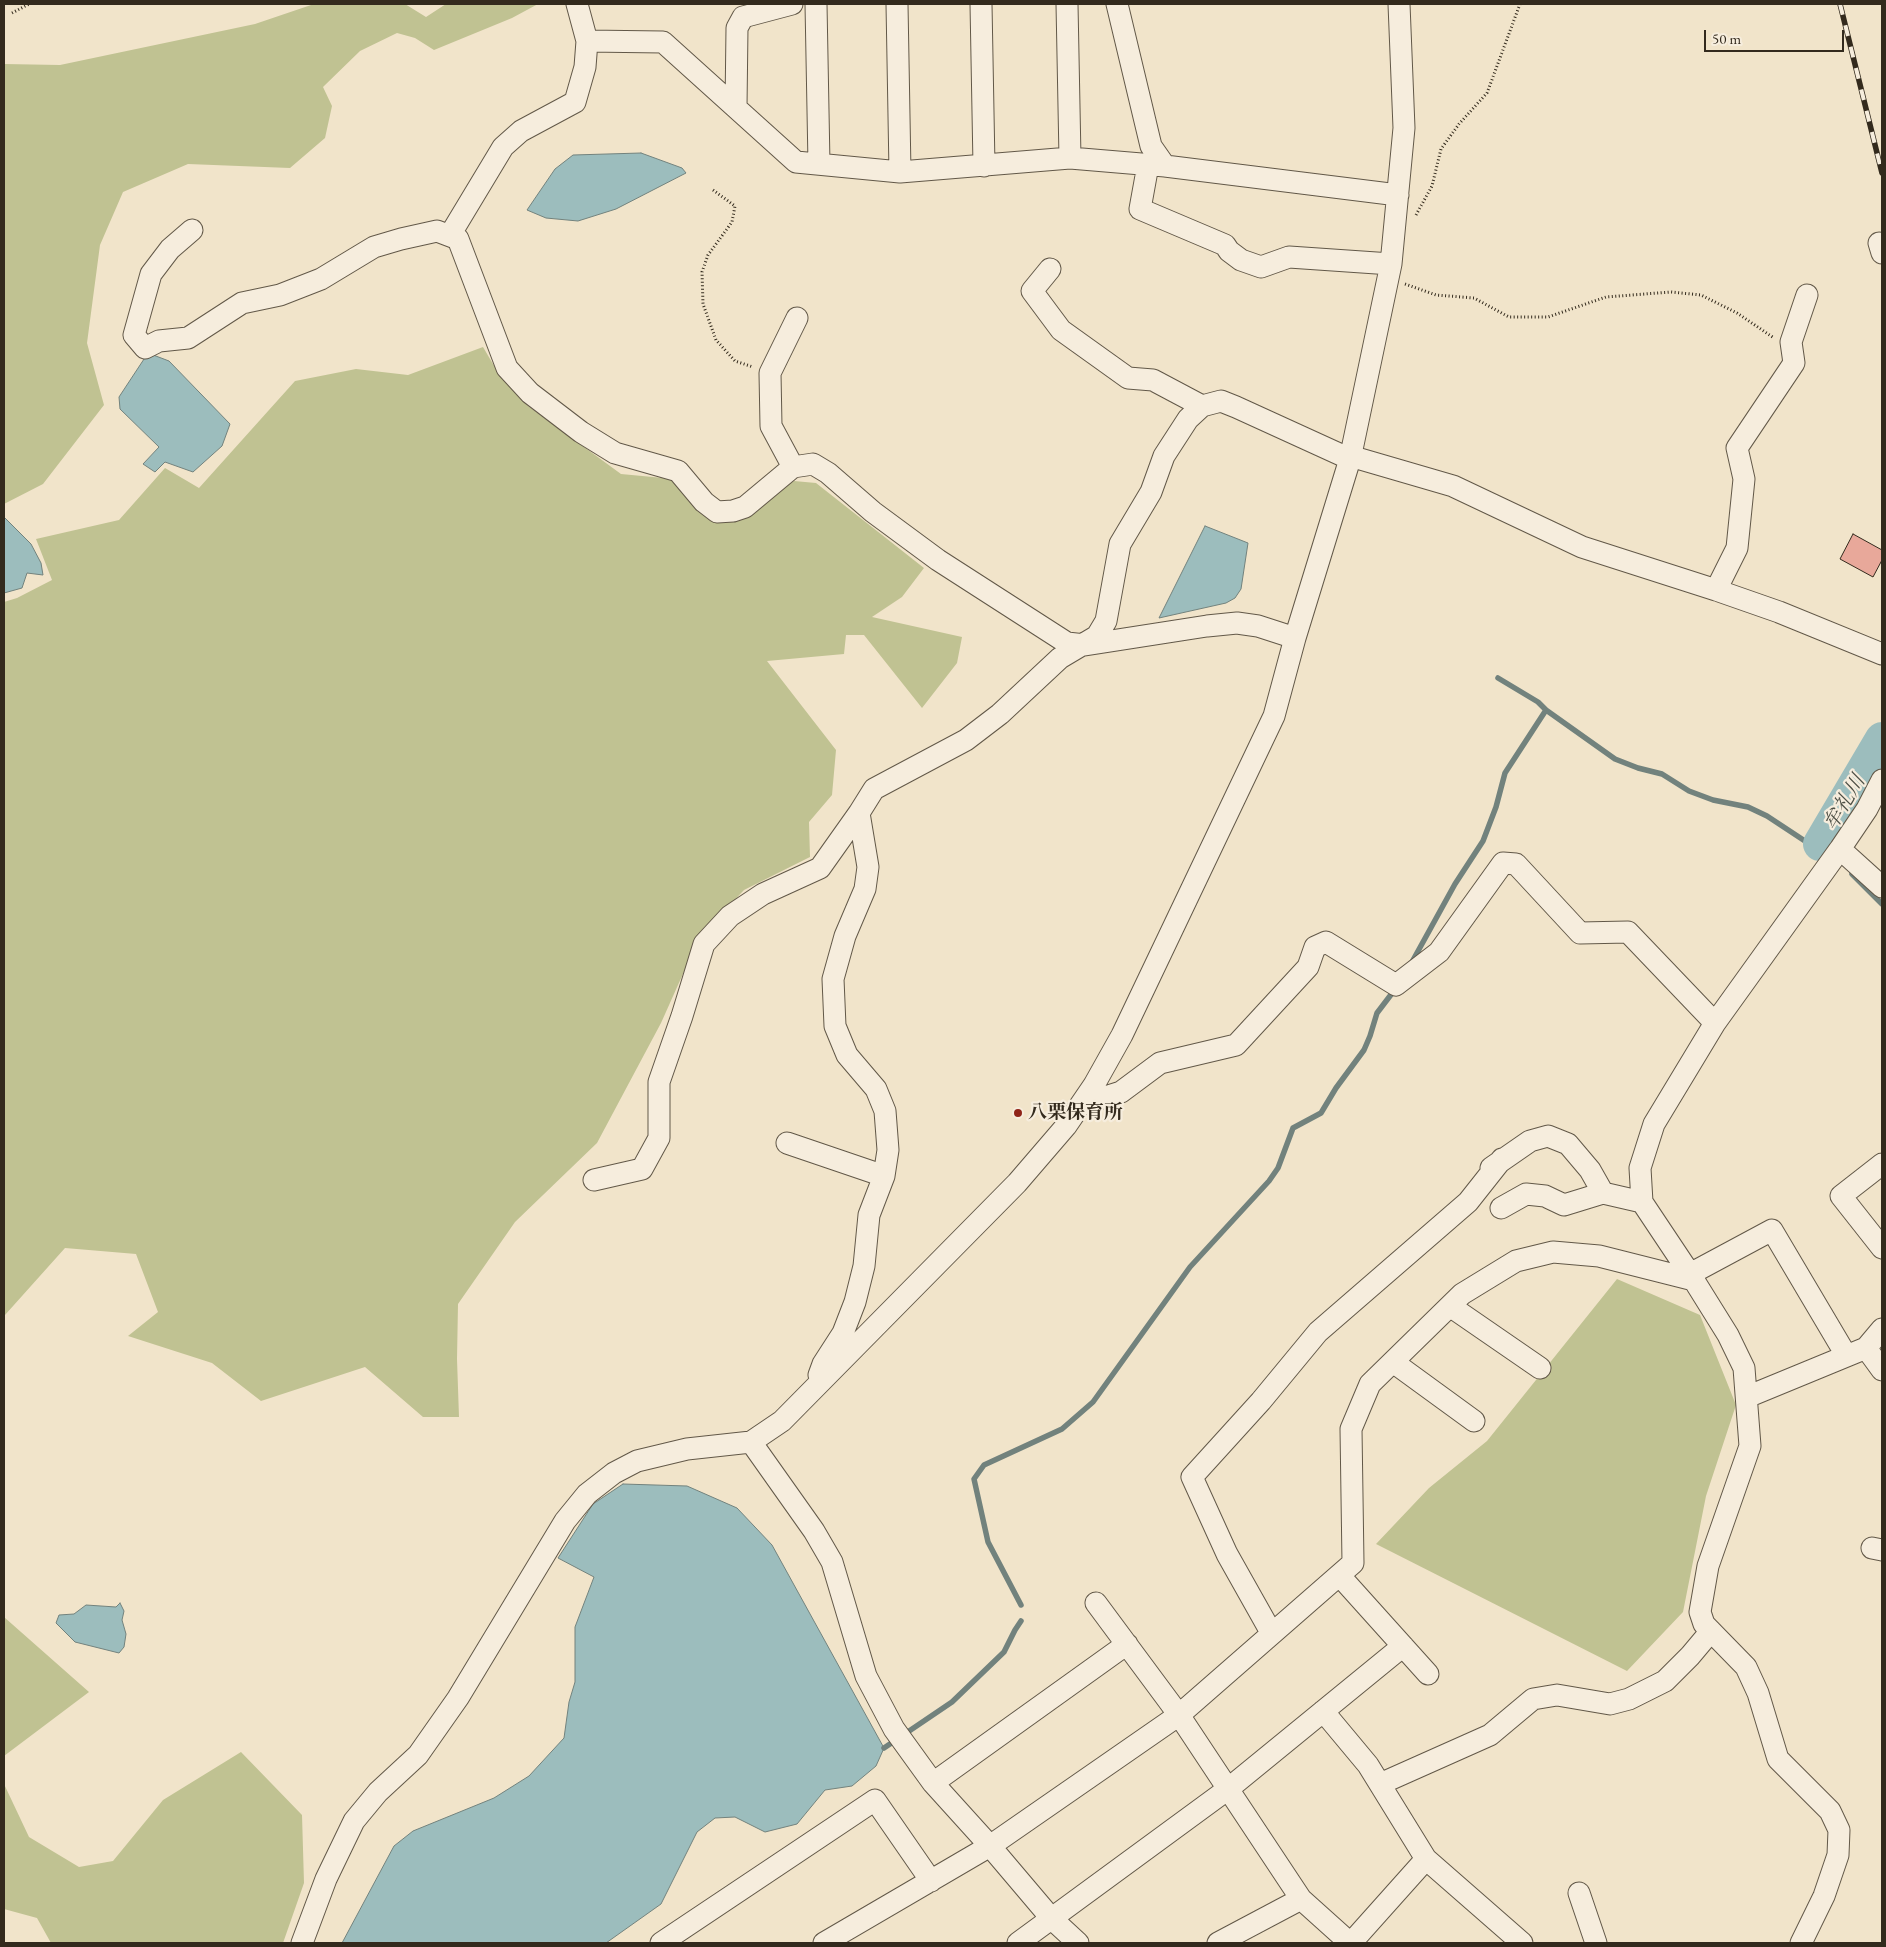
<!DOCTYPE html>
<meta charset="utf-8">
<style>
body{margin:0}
#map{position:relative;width:1886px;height:1947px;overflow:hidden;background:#f1e4ca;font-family:"EB Garamond",serif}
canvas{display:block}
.frame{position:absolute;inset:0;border:5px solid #332a1d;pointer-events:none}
.scale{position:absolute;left:1704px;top:30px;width:140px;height:22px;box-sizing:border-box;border:2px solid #332a1d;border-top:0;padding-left:6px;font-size:15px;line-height:18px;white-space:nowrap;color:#332a1d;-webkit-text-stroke:4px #f6eddd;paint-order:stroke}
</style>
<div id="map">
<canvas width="1886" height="1947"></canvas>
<div class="frame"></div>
<div class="scale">50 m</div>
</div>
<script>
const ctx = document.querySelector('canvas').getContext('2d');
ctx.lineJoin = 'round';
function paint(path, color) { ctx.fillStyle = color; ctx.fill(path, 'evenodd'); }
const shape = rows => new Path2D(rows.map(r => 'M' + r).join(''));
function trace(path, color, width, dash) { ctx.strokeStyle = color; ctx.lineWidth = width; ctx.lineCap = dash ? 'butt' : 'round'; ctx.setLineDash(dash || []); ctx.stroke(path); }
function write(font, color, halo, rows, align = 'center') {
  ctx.font = font + ' "EB Garamond","Noto Serif JP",serif'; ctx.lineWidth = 4.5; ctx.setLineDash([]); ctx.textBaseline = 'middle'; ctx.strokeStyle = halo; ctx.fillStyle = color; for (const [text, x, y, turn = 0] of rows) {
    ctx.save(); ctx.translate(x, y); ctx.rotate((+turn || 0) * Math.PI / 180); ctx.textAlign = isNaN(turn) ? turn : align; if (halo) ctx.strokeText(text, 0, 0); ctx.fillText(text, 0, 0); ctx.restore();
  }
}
paint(shape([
 [314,4,405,4,426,17,446,4,538,4,512,18,434,50,415,38,397,33,360,51,323,87,332,106,325,138,290,168,188,164,123,192,100,245,87,343,104,405,43,484,4,504,4,64,60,65,255,24],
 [483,347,493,364,528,406,621,474,674,479,742,516,794,481,816,483,924,568,902,597,872,617,962,637,957,663,922,708,864,635,846,635,844,654,767,661,836,750,832,795,809,822,810,857,744,890,699,938,661,1023,597,1143,515,1222,458,1304,457,1359,459,1417,423,1417,365,1367,261,1401,212,1363,128,1336,158,1312,136,1254,65,1248,5,1315,4,1318,4,602,17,598,52,580,36,539,119,520,165,468,199,488,295,381,356,369,408,375],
 [1617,1279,1700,1315,1736,1405,1706,1496,1683,1612,1627,1671,1376,1544,1429,1488,1487,1441],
 [4,1617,89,1692,4,1756],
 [241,1752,302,1815,304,1883,283,1943,51,1943,37,1918,4,1909,4,1784,29,1837,79,1867,113,1861,163,1800]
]), '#c0c292');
const water = shape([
 [641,153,682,168,686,173,616,209,578,221,546,218,527,210,555,169,573,155,641,153],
 [148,353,169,361,230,424,222,446,193,472,165,462,155,472,143,464,159,447,120,409,119,397,148,353],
 [4,517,31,544,41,563,43,575,27,573,22,588,4,593,4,517],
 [1205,526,1248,543,1241,589,1235,598,1226,603,1159,618,1205,526],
 [623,1484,687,1486,737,1508,772,1545,884,1748,876,1766,852,1786,825,1790,797,1824,765,1832,735,1817,715,1818,697,1832,661,1904,606,1943,342,1943,394,1846,413,1831,494,1798,529,1776,564,1738,569,1702,575,1682,575,1627,594,1577,558,1558,593,1504,623,1484],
 [120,1603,124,1611,122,1620,126,1634,124,1647,119,1653,75,1642,56,1623,59,1615,74,1614,86,1605,116,1607,120,1603]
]);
paint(water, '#9cbdbd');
trace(water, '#72827d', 1);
trace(shape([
 [1498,678,1538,702,1546,710,1615,759,1638,768,1662,774,1689,791,1713,800,1748,807,1767,816,1811,845,1820,844,1831,854],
 [1852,874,1882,904],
 [1412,962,1455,884,1483,841,1496,807,1505,773,1546,710],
 [1021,1605,988,1542,974,1479,984,1465,1062,1429,1093,1402,1190,1267,1269,1181,1278,1168,1293,1128,1321,1113,1336,1088,1364,1050,1370,1036,1377,1013,1393,992],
 [884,1748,952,1702,1004,1652,1015,1630,1021,1621]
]), '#72827d', 5.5);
trace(shape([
 [1820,844,1882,739]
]), '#9cbdbd', 34);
const building = shape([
 [1853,534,1882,550,1882,560,1873,577,1840,559,1853,534]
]);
paint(building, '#e8a89a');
trace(building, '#332a1d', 1);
const minor = shape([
 [816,4,819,164],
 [897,4,900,172],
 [981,4,984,166],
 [1067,4,1070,158],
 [1117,4,1151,146,1165,166],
 [587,41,663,42,796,162,900,172,1070,158,1165,166,1398,195],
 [736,107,737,28,743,17,792,4],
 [1148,165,1140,209,1225,245,1229,251,1241,260,1261,267,1289,257,1391,264],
 [192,230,170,249,151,274,134,335,145,348,159,341,188,338,242,303,280,295,321,279,374,247,401,239,437,231,458,239,507,368,530,393,581,432,615,453,678,471,704,502,717,512,733,511,745,507,793,467,813,464,828,473,873,512,938,560,1067,643,1085,645,1207,626,1237,623,1258,626,1295,638],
 [450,235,503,147,521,131,575,102,585,67,587,41,577,4],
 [1879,243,1882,253],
 [1050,269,1032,291,1061,330,1128,378,1153,380,1202,406],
 [1350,456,1453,486,1582,547,1716,590,1779,612,1882,654],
 [793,467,771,426,770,373,797,318],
 [1716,590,1737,548,1744,479,1737,448,1794,363,1791,342,1807,295],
 [1840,849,1882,887],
 [1088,1094,1099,1099,1121,1092,1160,1063,1236,1045,1308,967,1315,947,1326,942,1396,985,1439,952,1503,863,1516,864,1580,933,1628,932,1715,1023],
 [787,1143,884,1176],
 [1882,1164,1841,1196,1882,1248],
 [1491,1168,1530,1141,1548,1136,1568,1144,1590,1170,1603,1193],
 [594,1180,642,1169,659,1138,659,1082,682,1016,704,944,730,916,763,894,820,868,859,813,874,789,966,740,1000,714,1060,658,1097,636,1106,621,1120,544,1151,492,1164,456,1188,419,1202,406,1221,401,1236,407,1350,459],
 [1501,1208,1526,1194,1545,1196,1564,1205,1603,1193,1642,1202],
 [1690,1274,1772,1230,1846,1355],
 [1450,1306,1540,1368],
 [1866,1348,1882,1370],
 [1393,1362,1474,1421],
 [819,1375,823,1364,843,1333,855,1302,864,1266,869,1215,884,1176,888,1150,885,1111,876,1089,847,1055,835,1026,833,979,845,936,865,889,868,867,859,813],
 [1747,1397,1866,1348,1882,1329],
 [751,1442,814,1531,832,1562,866,1676,894,1729,933,1783,990,1846,1051,1918,1078,1943],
 [1872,1548,1882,1550],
 [1339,1575,1428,1674],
 [1096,1603,1179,1715,1301,1899,1350,1943],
 [1272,1634,1227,1554,1192,1477,1261,1401,1318,1332,1468,1202,1502,1159],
 [1323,1711,1368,1765,1426,1859,1522,1943],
 [933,1783,1127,1644],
 [1380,1784,1490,1735,1533,1699,1557,1695,1610,1704,1629,1699,1665,1681,1690,1656,1711,1631],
 [1579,1893,1596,1943],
 [302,1943,326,1879,354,1821,378,1792,418,1755,458,1698,565,1521,587,1494,614,1473,637,1461,687,1449,751,1442,782,1421,1017,1183,1066,1126,1094,1085,1122,1035,1274,716,1295,638,1350,459,1391,264,1404,128,1399,4],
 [661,1943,875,1800,931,1881],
 [824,1943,990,1846,1179,1715,1353,1563,1351,1429,1370,1384,1462,1294,1516,1261,1553,1252,1599,1256,1694,1280],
 [1018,1943,1228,1789,1403,1646],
 [1218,1943,1301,1899],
 [1351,1943,1426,1859],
 [1801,1943,1824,1896,1838,1855,1839,1830,1830,1811,1778,1759,1758,1693,1746,1667,1704,1624,1700,1612,1708,1566,1750,1446,1744,1368,1728,1335,1690,1274,1642,1202,1640,1168,1654,1124,1715,1023,1840,849,1867,809,1882,780]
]);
trace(minor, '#625848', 23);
trace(shape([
 [12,13,29,4],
 [713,190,735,206,732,222,708,255,702,272,703,304,716,340,735,361,753,367],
 [1416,215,1432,186,1441,149,1459,124,1487,93,1520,4],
 [1405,284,1436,295,1474,298,1509,317,1548,317,1606,297,1671,292,1701,295,1737,313,1774,338]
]), '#332a1d', 3, [1, 2.5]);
trace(minor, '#f6eddd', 21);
const rail = shape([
 [1840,4,1882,173]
]);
trace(rail, '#332a1d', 5.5);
trace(rail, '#f6eddd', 4, [11]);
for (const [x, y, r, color] of [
 [1018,1113,5,"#8f2418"]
]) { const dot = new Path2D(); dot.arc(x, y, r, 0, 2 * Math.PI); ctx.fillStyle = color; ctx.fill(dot); trace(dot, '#f6eddd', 2); }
write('bold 19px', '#332a1d', '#f6eddd', [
 ["八栗保育所",1028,1113]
], 'left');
write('italic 20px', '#4d4f45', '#f6eddd', [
 ["牟礼川",1845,803,-59]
]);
</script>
